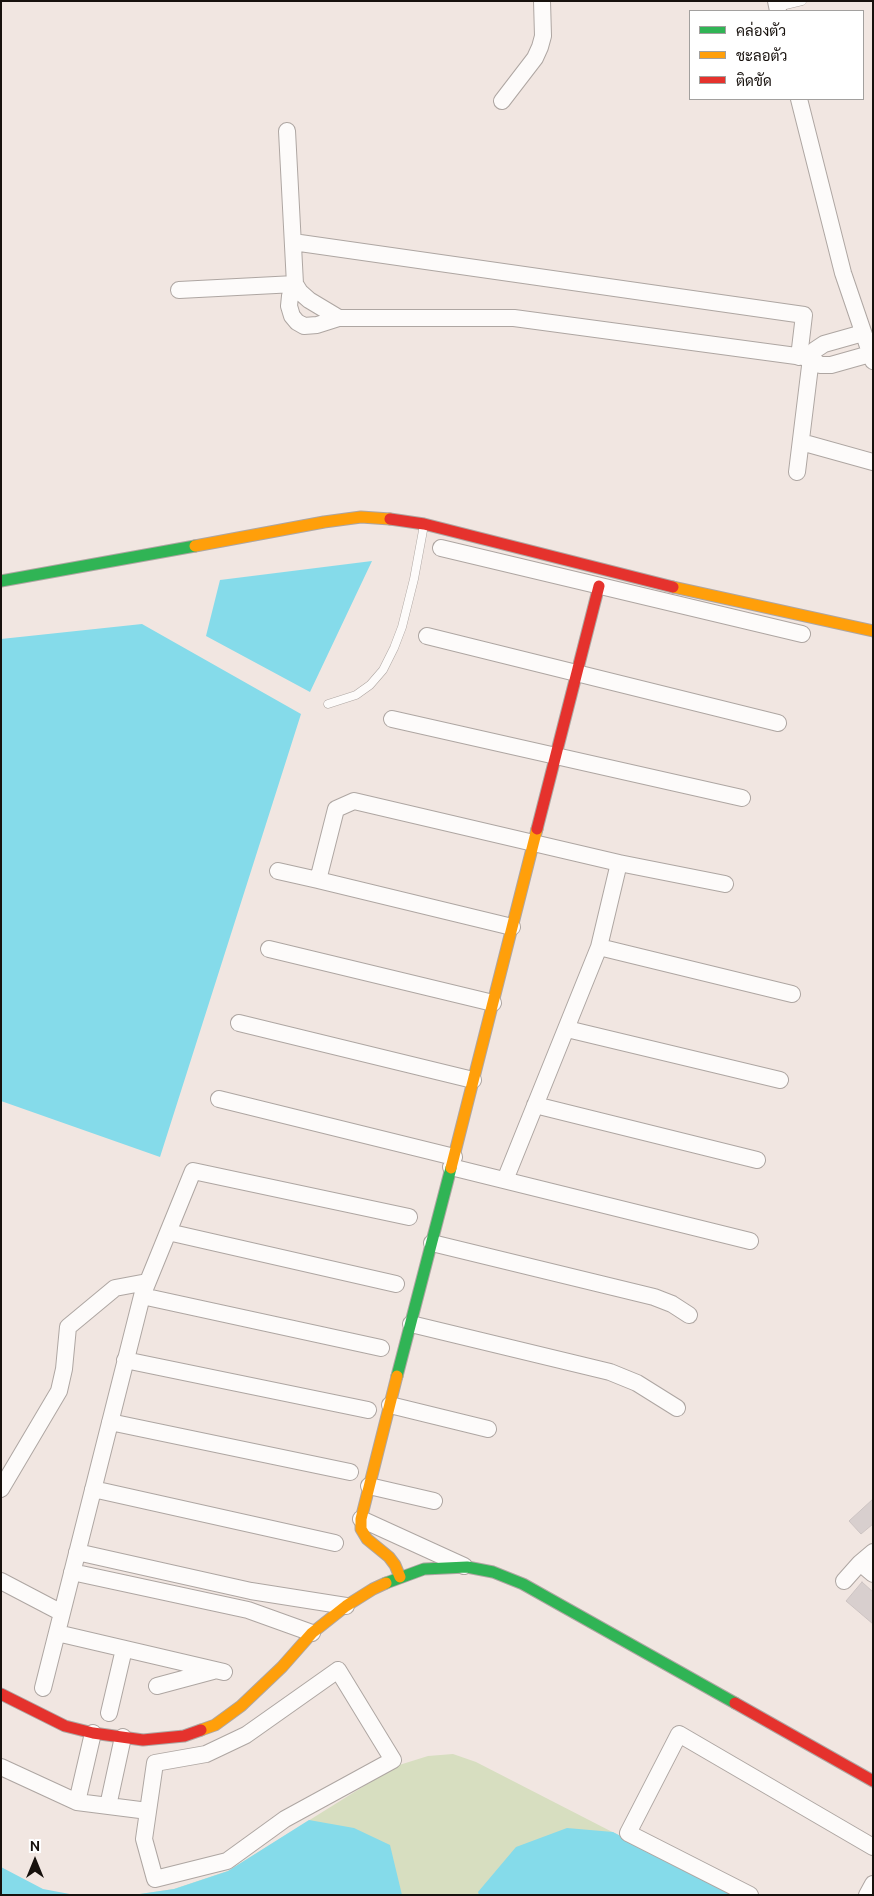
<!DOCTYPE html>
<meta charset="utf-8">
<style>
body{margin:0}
#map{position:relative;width:874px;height:1896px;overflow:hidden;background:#f1e6e1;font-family:Ubuntu,Sarabun,sans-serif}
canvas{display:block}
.frame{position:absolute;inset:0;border:2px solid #17110d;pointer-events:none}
.legend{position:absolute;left:689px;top:10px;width:175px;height:90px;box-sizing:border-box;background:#fff;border:1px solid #a2a09e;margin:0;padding:6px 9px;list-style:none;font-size:15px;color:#17110d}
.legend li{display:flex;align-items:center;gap:10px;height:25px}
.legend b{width:25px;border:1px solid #a2a09e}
.north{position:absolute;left:10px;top:1836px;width:50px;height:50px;-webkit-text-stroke:4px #fff;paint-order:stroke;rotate:0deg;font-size:14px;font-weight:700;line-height:20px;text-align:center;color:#17110d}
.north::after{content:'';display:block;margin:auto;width:18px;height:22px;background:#17110d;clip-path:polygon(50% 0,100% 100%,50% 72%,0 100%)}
</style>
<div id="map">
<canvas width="874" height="1896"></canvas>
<div class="frame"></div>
<ul class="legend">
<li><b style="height:6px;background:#30b455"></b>คล่องตัว</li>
<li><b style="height:6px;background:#ff9f0a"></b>ชะลอตัว</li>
<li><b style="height:6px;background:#e5322d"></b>ติดขัด</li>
</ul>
<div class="north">N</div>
</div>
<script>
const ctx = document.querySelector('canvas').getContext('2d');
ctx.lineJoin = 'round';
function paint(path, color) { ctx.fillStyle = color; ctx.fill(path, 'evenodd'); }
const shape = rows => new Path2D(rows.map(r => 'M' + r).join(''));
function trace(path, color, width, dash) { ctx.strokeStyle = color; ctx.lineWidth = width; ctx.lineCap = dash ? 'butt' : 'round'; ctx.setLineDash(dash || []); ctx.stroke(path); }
paint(shape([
 [453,1754,476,1762,735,1895,133,1895,174,1889,228,1871,396,1766,428,1756]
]), '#d7dec0');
paint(shape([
 [372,561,310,692,206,636,220,580],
 [142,624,301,714,160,1157,1,1101,1,639],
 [309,1820,354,1828,390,1845,402,1895,133,1895,174,1889,228,1871],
 [567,1828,613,1832,735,1895,479,1895,478,1892,516,1847],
 [1,1867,43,1889,75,1895,1,1895]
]), '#85dbea');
const building = shape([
 [873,1499,873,1524,861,1534,849,1521,873,1499],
 [862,1582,873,1592,873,1624,846,1601,862,1582]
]);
paint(building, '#d8cfce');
trace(building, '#ccc3c2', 1);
const lane = shape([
 [777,7,802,1],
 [328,704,356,695,370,685,383,670,394,648,402,627,414,579,424,525]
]);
const street = shape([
 [776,1,778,11],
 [799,99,843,273,873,361],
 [502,101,535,58,540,47,543,36,542,1],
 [287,131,295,284,290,296,289,306,292,316,297,322,304,326,317,325,339,318,514,318,811,358,820,365,831,365,870,354],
 [293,242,804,315,799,357],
 [295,284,300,292,309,300,339,318],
 [179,290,295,284],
 [801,442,873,462],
 [797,472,811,358,815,350,824,344,863,333],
 [441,548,802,634],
 [427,636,778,723],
 [392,719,742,798],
 [278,871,318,880],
 [512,927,318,880,336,809,354,801,619,863,725,884],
 [599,947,792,994],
 [269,949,493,1003],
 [239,1023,473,1080],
 [567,1029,780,1080],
 [219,1099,454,1157],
 [535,1105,757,1160],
 [451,1167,750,1241],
 [505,1180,599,947,619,863],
 [168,1232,396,1284],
 [432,1243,654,1297,672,1304,689,1315],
 [142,1296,381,1348],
 [411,1324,610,1372,637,1383,677,1408],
 [125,1360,368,1410],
 [390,1405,488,1429],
 [110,1422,350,1472],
 [369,1486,434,1501],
 [1,1489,59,1391,64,1369,68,1327,115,1288,147,1282],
 [93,1489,335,1543],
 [361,1519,464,1566],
 [77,1552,251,1591,346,1606],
 [873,1552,860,1563,873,1574],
 [72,1572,248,1610,312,1633],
 [1,1581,62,1613],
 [844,1581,860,1563],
 [57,1633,224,1672],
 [338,1670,393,1760,285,1819,227,1861,155,1879,144,1839,155,1763,206,1754,246,1735,338,1670],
 [157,1686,213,1671],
 [43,1688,142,1296,193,1171,409,1217],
 [109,1713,124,1649],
 [1,1767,77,1802,148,1811],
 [77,1802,93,1733],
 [108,1806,123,1737],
 [750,1895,628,1833,679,1734,873,1847],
 [867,1895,873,1884]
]);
const fast = shape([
 [1,581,195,546],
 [397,1376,451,1168],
 [386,1583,424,1569,467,1567,493,1572,523,1584,735,1703]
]);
const slow = shape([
 [195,546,324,522,361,517,390,519],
 [673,587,873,631],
 [451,1168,537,829],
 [397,1376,361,1519,361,1529,367,1539,389,1557,395,1565,400,1577],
 [201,1730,215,1725,241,1706,282,1667,312,1633,346,1606,373,1589,386,1583]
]);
const jam = shape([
 [390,519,424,524,673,587],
 [537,829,599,586],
 [1,1694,65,1726,93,1733,143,1740,184,1736,201,1730],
 [735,1703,873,1781]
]);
trace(lane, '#aea6a2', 9);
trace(street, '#aea6a2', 18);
trace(fast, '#aea6a2', 13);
trace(slow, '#aea6a2', 13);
trace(jam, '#aea6a2', 13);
trace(lane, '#fdfbfa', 8);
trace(street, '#fdfbfa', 16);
trace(fast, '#30b455', 11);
trace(slow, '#ff9f0a', 11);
trace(jam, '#e5322d', 11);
</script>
